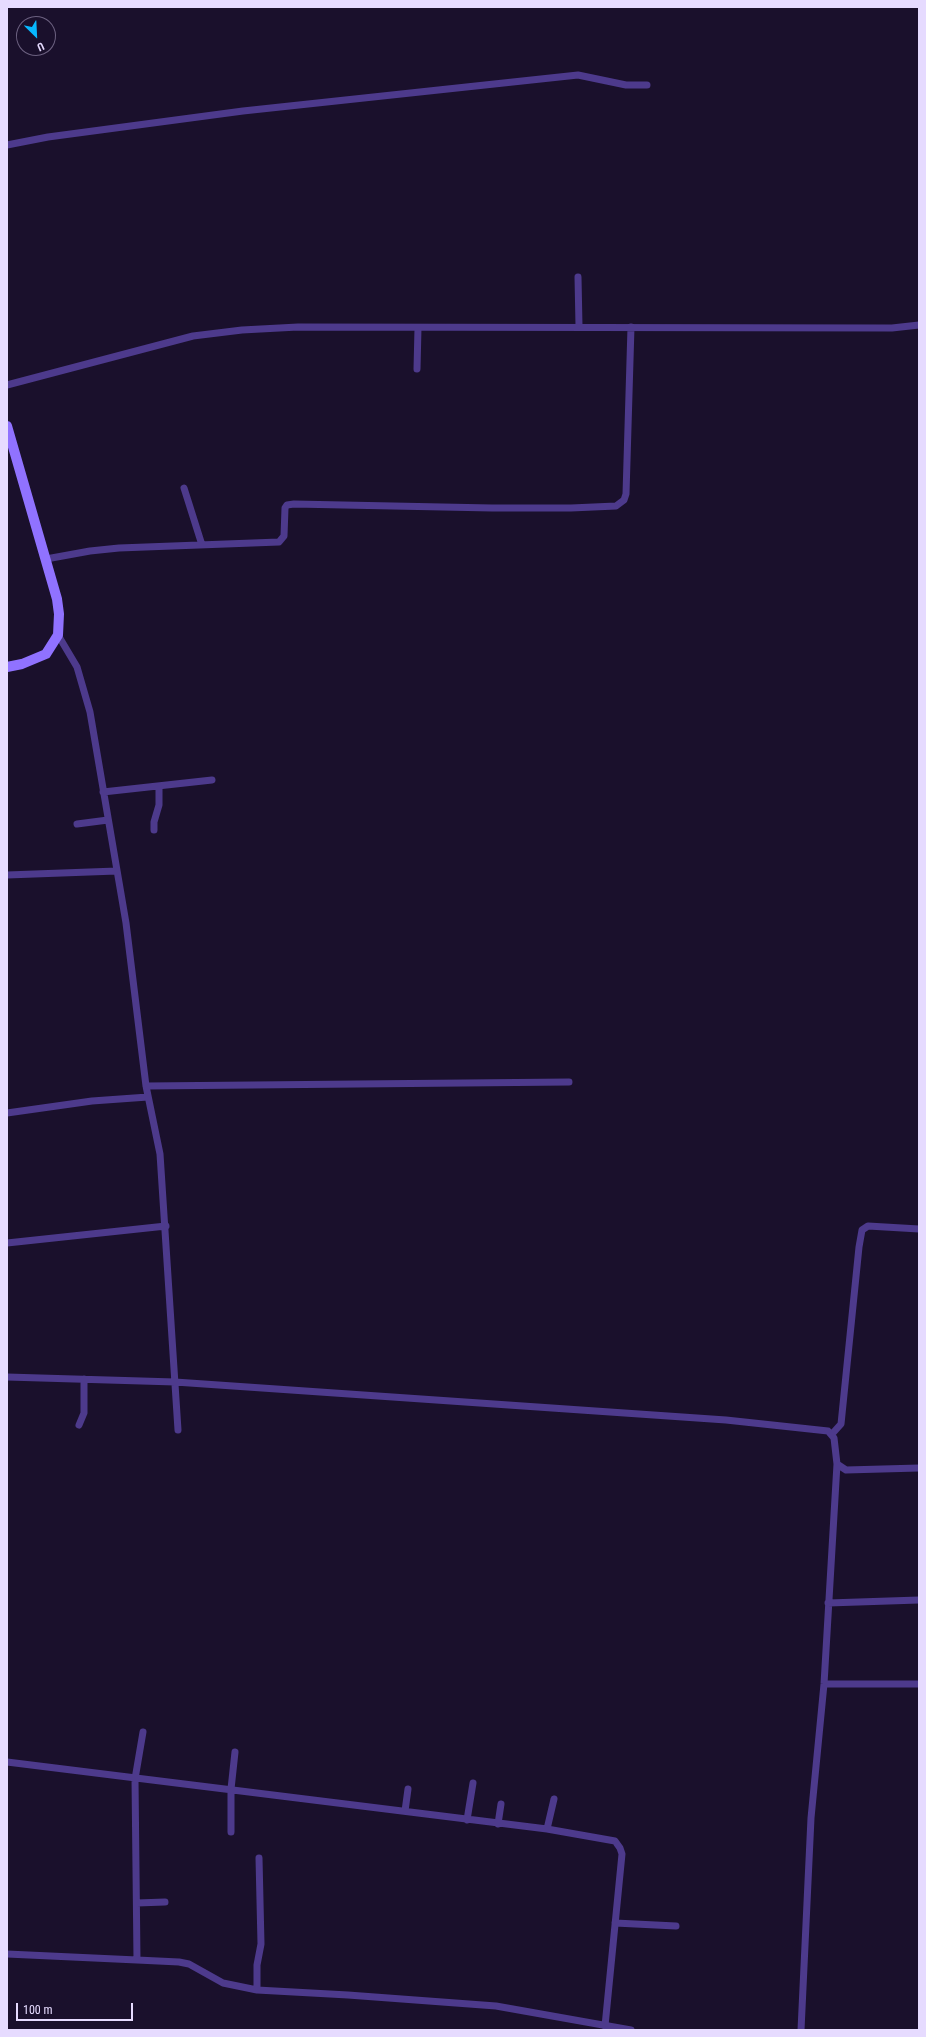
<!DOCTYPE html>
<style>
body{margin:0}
#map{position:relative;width:926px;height:2037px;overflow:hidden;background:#1a102c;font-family:"Roboto Condensed",sans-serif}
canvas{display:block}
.frame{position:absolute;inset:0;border:8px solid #e6dbff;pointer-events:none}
.north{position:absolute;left:16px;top:16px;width:40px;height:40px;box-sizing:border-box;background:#1a102c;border:1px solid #6c6180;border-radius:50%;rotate:156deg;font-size:11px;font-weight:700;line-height:16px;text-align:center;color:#e6dbff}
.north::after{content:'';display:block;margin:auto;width:14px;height:18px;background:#07b8ff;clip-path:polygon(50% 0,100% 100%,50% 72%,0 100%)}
.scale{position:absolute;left:16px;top:2003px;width:117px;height:18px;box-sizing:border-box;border:2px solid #e6dbff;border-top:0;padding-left:5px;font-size:12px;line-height:14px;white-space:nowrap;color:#e6dbff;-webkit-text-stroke:3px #1a102c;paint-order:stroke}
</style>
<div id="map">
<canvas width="926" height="2037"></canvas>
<div class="frame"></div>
<div class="north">U</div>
<div class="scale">100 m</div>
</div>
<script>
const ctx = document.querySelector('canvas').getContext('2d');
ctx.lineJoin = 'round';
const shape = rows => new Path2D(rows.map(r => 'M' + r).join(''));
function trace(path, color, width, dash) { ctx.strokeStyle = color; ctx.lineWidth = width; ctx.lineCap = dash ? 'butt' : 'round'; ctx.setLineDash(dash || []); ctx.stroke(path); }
trace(shape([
 [7,145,48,137,243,111,578,75,626,85,647,85],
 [578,277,579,326],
 [417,369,418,328],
 [7,385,193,336,242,330,298,327,892,328,919,325],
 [184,488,202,545],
 [46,559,90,551,119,548,279,542,284,536,285,508,287,505,294,504,492,508,571,508,616,506,624,500,626,494,631,327],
 [58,635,77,667,90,712,126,923,146,1086,160,1154,178,1430],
 [103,792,212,780],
 [77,824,108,820],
 [154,830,154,822,159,805,159,786],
 [7,875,117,871],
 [146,1086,569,1082],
 [7,1113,92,1101,148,1097],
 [7,1243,166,1226],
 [7,1377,175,1382,726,1420,828,1431,834,1438,837,1464,846,1470,919,1468],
 [79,1425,84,1413,84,1379],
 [832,1434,841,1424,859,1247,862,1230,868,1226,919,1229],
 [828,1603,919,1600],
 [824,1684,919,1684],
 [7,1762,547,1829,615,1841,620,1848,622,1854,605,2026],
 [405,1811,408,1789],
 [467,1820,473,1783],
 [498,1824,501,1804],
 [547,1829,554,1799],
 [231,1832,231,1789,235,1752],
 [137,1903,165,1902],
 [615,1923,676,1926],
 [7,1954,137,1960,135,1779,143,1732],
 [137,1960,179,1962,189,1964,223,1983,257,1990,348,1995,496,2006,631,2030],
 [257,1990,257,1965,261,1944,259,1858],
 [801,2030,811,1818,824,1684,837,1464]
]), '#4d3a8c', 7);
trace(shape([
 [7,426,57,599,59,614,58,635,46,654,22,664,7,667]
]), '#9072ff', 10);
</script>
